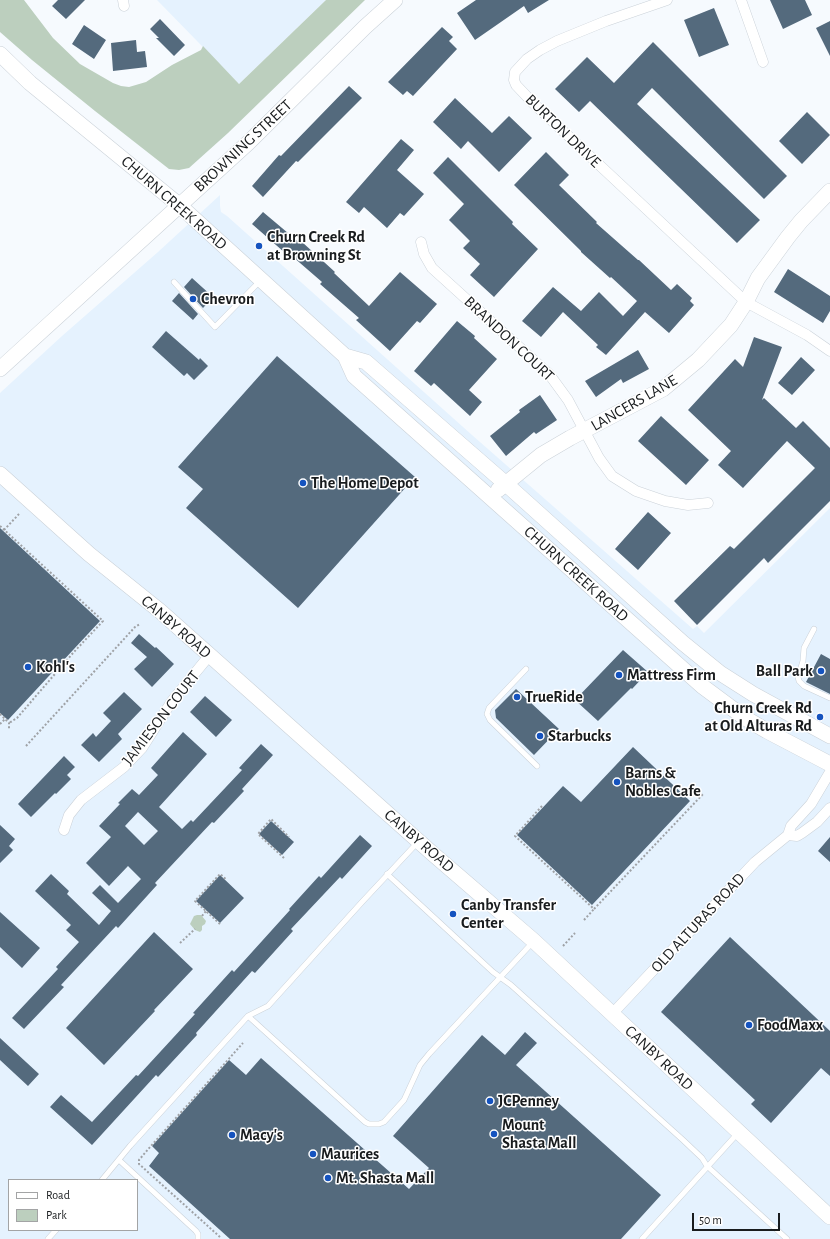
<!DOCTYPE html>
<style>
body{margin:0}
#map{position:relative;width:830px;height:1239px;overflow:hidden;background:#f6fafe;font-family:"Alegreya Sans",sans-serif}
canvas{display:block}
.legend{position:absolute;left:8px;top:1179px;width:130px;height:52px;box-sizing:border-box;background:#fff;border:1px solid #a3a4a5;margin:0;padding:5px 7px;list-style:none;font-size:12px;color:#191c1e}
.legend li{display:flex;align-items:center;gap:8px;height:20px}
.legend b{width:20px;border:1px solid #a3a4a5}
.scale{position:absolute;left:692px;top:1213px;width:88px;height:18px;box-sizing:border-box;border:2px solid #191c1e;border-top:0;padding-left:5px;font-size:12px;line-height:14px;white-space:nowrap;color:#191c1e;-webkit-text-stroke:3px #fff;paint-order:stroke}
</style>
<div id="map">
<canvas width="830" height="1239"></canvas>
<ul class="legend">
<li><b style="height:5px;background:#fff"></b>Road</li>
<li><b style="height:11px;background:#bccfbe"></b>Park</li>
</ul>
<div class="scale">50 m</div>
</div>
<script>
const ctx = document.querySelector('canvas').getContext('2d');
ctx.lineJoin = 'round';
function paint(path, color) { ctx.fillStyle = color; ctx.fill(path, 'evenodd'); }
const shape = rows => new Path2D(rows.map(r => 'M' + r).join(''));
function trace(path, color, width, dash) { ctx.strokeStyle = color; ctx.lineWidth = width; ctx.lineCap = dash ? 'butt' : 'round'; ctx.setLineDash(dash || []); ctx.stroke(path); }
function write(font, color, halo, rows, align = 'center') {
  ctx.font = font + ' "Alegreya Sans",sans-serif'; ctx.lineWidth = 3; ctx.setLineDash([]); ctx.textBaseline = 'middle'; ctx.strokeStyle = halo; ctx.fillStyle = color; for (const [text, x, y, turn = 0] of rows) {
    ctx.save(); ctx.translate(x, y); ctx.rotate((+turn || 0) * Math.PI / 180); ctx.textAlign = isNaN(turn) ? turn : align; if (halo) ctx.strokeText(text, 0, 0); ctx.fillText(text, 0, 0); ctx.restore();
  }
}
paint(shape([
 [157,0,326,0,239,84],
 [220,195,220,206,221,212,227,216,472,435,693,629,697,626,704,633,830,508,830,1239,0,1239,0,393,62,336,158,252],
 [9,1180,137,1180,137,1230,9,1230]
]), '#e5f2fe');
paint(shape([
 [0,0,24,0,53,38,80,64,113,83,121,86,129,87,146,82,172,65,201,50,203,46,239,84,326,0,365,0,228,133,189,168,179,170,169,169,95,111,32,60,0,32],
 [197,915,201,915,206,921,205,924,202,926,202,930,200,932,195,930,190,924,194,916]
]), '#bccfbe');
paint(shape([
 [58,0,85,0,66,19,52,6],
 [476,0,549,0,528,13,524,6,475,40,457,13],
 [770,0,805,0,812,15,783,29],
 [714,8,729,45,699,57,684,20],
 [160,19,185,45,174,56,156,38,159,38,150,29],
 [830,21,830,56,816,28],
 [84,25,106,40,94,59,72,44],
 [442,27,453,37,449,41,457,49,413,96,407,91,403,95,388,82],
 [136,40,137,52,145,51,147,67,113,71,111,43],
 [653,42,787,176,764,199,652,88,637,104,760,220,737,243,590,101,579,112,555,89,587,57,614,83],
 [349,86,362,98,298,162,296,161,263,197,252,186,279,155,281,156],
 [455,98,492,133,509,116,532,138,499,172,468,141,461,149,433,122],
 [807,112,830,135,802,164,779,141],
 [401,139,414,150,397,170,424,194,404,216,400,213,387,228,364,207,359,213,346,202],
 [546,152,569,175,559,185,597,222,596,223,638,260,639,260,671,290,677,284,692,298,690,301,694,305,669,333,645,312,606,355,596,347,598,345,563,312,541,337,522,321,553,287,581,311,599,292,623,316,637,301,611,277,610,278,581,252,581,251,514,185],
 [448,157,513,222,512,224,538,249,494,297,470,275,480,264,463,248,470,241,449,220,464,204,433,173],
 [263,212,301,244,302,242,335,272,334,273,369,306,400,272,437,304,420,323,417,321,390,351,356,320,359,318,320,284,322,282,285,250,284,252,252,224],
 [788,269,830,296,830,311,823,323,774,292],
 [192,278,213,297,203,308,184,287],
 [179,293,198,314,193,320,172,301],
 [457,321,475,336,474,338,497,359,469,390,482,402,470,416,434,383,431,386,414,371],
 [166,331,199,360,200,358,208,366,194,380,187,373,184,376,152,347],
 [754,337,782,347,762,400,764,398,796,428,803,421,830,448,830,501,768,563,764,558,697,625,674,601,730,546,734,549,815,468,787,441,743,488,718,465,731,451,688,410,735,359,743,367],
 [638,350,649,369,623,383,621,379,596,397,585,381],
 [277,356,415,477,298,608,186,508,203,489,178,467],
 [801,357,815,370,792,395,778,383],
 [540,395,557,420,536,434,534,432,506,456,490,436,520,412,519,410],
 [661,416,709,460,686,485,638,441],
 [648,512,671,533,638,570,615,549],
 [0,528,100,621,8,720,0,713],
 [139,634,155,648,156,647,174,664,152,687,134,669,147,657,131,643],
 [623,650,648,672,632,689,631,688,598,721,575,700],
 [821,654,830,659,830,694,806,682],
 [516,689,559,729,534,755,496,718,495,710],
 [124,692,142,709,118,734,122,739,99,762,81,745,93,733,96,737,111,721,103,713],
 [205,696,232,720,216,737,190,712],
 [183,732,207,754,159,807,182,829,191,820,193,822,242,770,239,768,261,744,273,755,242,789,244,791,214,823,212,822,155,883,157,885,118,928,116,926,61,985,64,987,24,1029,12,1018,58,969,56,967,79,942,66,930,71,925,35,891,51,874,69,891,67,894,99,925,111,911,92,893,100,885,118,903,141,879,128,866,109,886,86,863,111,837,99,826,120,804,118,803,132,789,139,795,158,775,151,768],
 [138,812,158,831,144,845,125,826],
 [633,747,690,801,592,905,517,835,563,786,581,802],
 [64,756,75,767,67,775,71,779,56,794,55,793,31,817,18,804],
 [271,821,294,842,282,855,259,834],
 [0,825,15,839,9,846,13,850,0,863],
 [360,835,372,846,342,879,340,877,291,929,293,931,255,973,252,971,196,1033,197,1035,158,1077,156,1075,92,1145,50,1107,61,1095,92,1122,136,1075,138,1076,195,1014,193,1013,232,970,234,972,290,910,289,909,319,876,321,878],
 [830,837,830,862,818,851],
 [220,875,244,898,220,923,196,901],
 [0,912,40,948,22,968,0,947],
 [154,932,193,969,154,1010,155,1011,104,1065,66,1028],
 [730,937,830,1031,830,1076,821,1068,771,1123,751,1104,755,1100,661,1012],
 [525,1032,537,1043,516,1065,661,1195,621,1239,230,1239,149,1166,159,1153,152,1146,229,1060,246,1075,261,1058,409,1189,429,1168,393,1136,482,1035,505,1055],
 [0,1038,39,1074,28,1086,0,1060]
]), '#546a7d');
const lane = shape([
 [174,282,215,327,260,281],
 [814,629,804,648,803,661,798,677,799,681,804,686,830,698],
 [526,669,489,708,487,714,490,720,537,766],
 [387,874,493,972,511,985,683,1140,702,1158,707,1166,787,1239],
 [248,1016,365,1122,369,1124,379,1124,384,1122,404,1100,420,1065,429,1054,533,942],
 [119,1160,196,1231,198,1234,198,1239],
 [102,1180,130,1146,248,1016,268,1006,362,902,418,842],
 [48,1239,56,1230],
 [642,1239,738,1133]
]);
const street = shape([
 [123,0,124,6],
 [667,0,606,21,557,41,540,50,527,59,515,72,514,80,516,85,533,103,746,302,807,335,830,351],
 [741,0,763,62],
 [421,242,424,254,432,268,549,374,568,400,599,458,612,476,636,491,665,501,688,505,708,503],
 [64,830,69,815,81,800,124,767,142,748,172,701,209,656],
 [788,835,797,836,802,833,817,822,830,808],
 [612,1014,755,862,788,835,791,826,811,804,830,772]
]);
const secondary = shape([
 [0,54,30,83,179,205,345,356,354,376,702,686,745,718,767,731,830,764],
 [345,356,366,362,506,484,683,643,720,673,753,694,830,736],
 [0,369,248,143,365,27,395,0],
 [0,474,89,554,160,611,433,854,534,941,830,1217],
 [498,490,541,455,570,438,663,389,698,360,731,325,746,302,758,278,788,237,801,221,830,191]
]);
trace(lane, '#cbd2d9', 6);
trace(street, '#cbd2d9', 11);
trace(secondary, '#cbd2d9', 16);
trace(shape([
 [0,526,103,621,73,653,17,718,9,723],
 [4,530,19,514],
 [0,714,5,719],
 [0,724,5,719,9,723,9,730],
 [26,746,135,627,140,624],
 [542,806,515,836,594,909,704,793],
 [284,858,258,834,271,819,289,837],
 [202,916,206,911],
 [584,920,594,909],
 [220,924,195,901,220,874,227,880],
 [180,943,195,929],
 [563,946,575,933],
 [220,1237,139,1164,139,1160,150,1147,243,1043]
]), '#9fa2a6', 2, [2, 2]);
trace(lane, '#fff', 5);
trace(street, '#fff', 10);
trace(secondary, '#fff', 15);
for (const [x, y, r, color] of [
 [259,246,4,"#1553bf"],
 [193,299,4,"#1553bf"],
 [303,483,4,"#1553bf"],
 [28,667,4,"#1553bf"],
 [821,671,4,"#1553bf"],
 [619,675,4,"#1553bf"],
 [517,697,4,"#1553bf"],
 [820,717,4,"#1553bf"],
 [540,736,4,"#1553bf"],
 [617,782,4,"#1553bf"],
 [453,914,4,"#1553bf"],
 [749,1025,4,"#1553bf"],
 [490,1101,4,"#1553bf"],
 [494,1134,4,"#1553bf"],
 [232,1135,4,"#1553bf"],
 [313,1154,4,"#1553bf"],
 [328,1178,4,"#1553bf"]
]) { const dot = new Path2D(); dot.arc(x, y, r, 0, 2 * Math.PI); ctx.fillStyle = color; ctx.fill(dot); trace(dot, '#fff', 1.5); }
write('16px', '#191c1e', '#fff', [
 ["BURTON DRIVE",563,131,44],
 ["BROWNING STREET",243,146,-43],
 ["CHURN CREEK ROAD",174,203,41],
 ["BRANDON COURT",509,339,43],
 ["LANCERS LANE",634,403,-30],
 ["CHURN CREEK ROAD",576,574,42],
 ["CANBY ROAD",176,627,41],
 ["JAMIESON COURT",161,718,-52],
 ["CANBY ROAD",419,841,41],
 ["OLD ALTURAS ROAD",698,923,-47],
 ["CANBY ROAD",659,1058,43]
]);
write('bold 16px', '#191c1e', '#fff', [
 ["Churn Creek Rd",267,237],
 ["at Browning St",267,255],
 ["Chevron",201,299],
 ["The Home Depot",311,483],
 ["Kohl's",36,667],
 ["Ball Park",813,671,"right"],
 ["Mattress Firm",627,675],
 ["TrueRide",525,697],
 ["Churn Creek Rd",812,708,"right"],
 ["at Old Alturas Rd",812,726,"right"],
 ["Starbucks",548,736],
 ["Barns &",625,773],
 ["Nobles Cafe",625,791],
 ["Canby Transfer",461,905],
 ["Center",461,923],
 ["FoodMaxx",757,1025],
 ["JCPenney",498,1101],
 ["Mount",502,1125],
 ["Shasta Mall",502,1143],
 ["Macy's",240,1135],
 ["Maurices",321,1154],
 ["Mt. Shasta Mall",336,1178]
], 'left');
</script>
